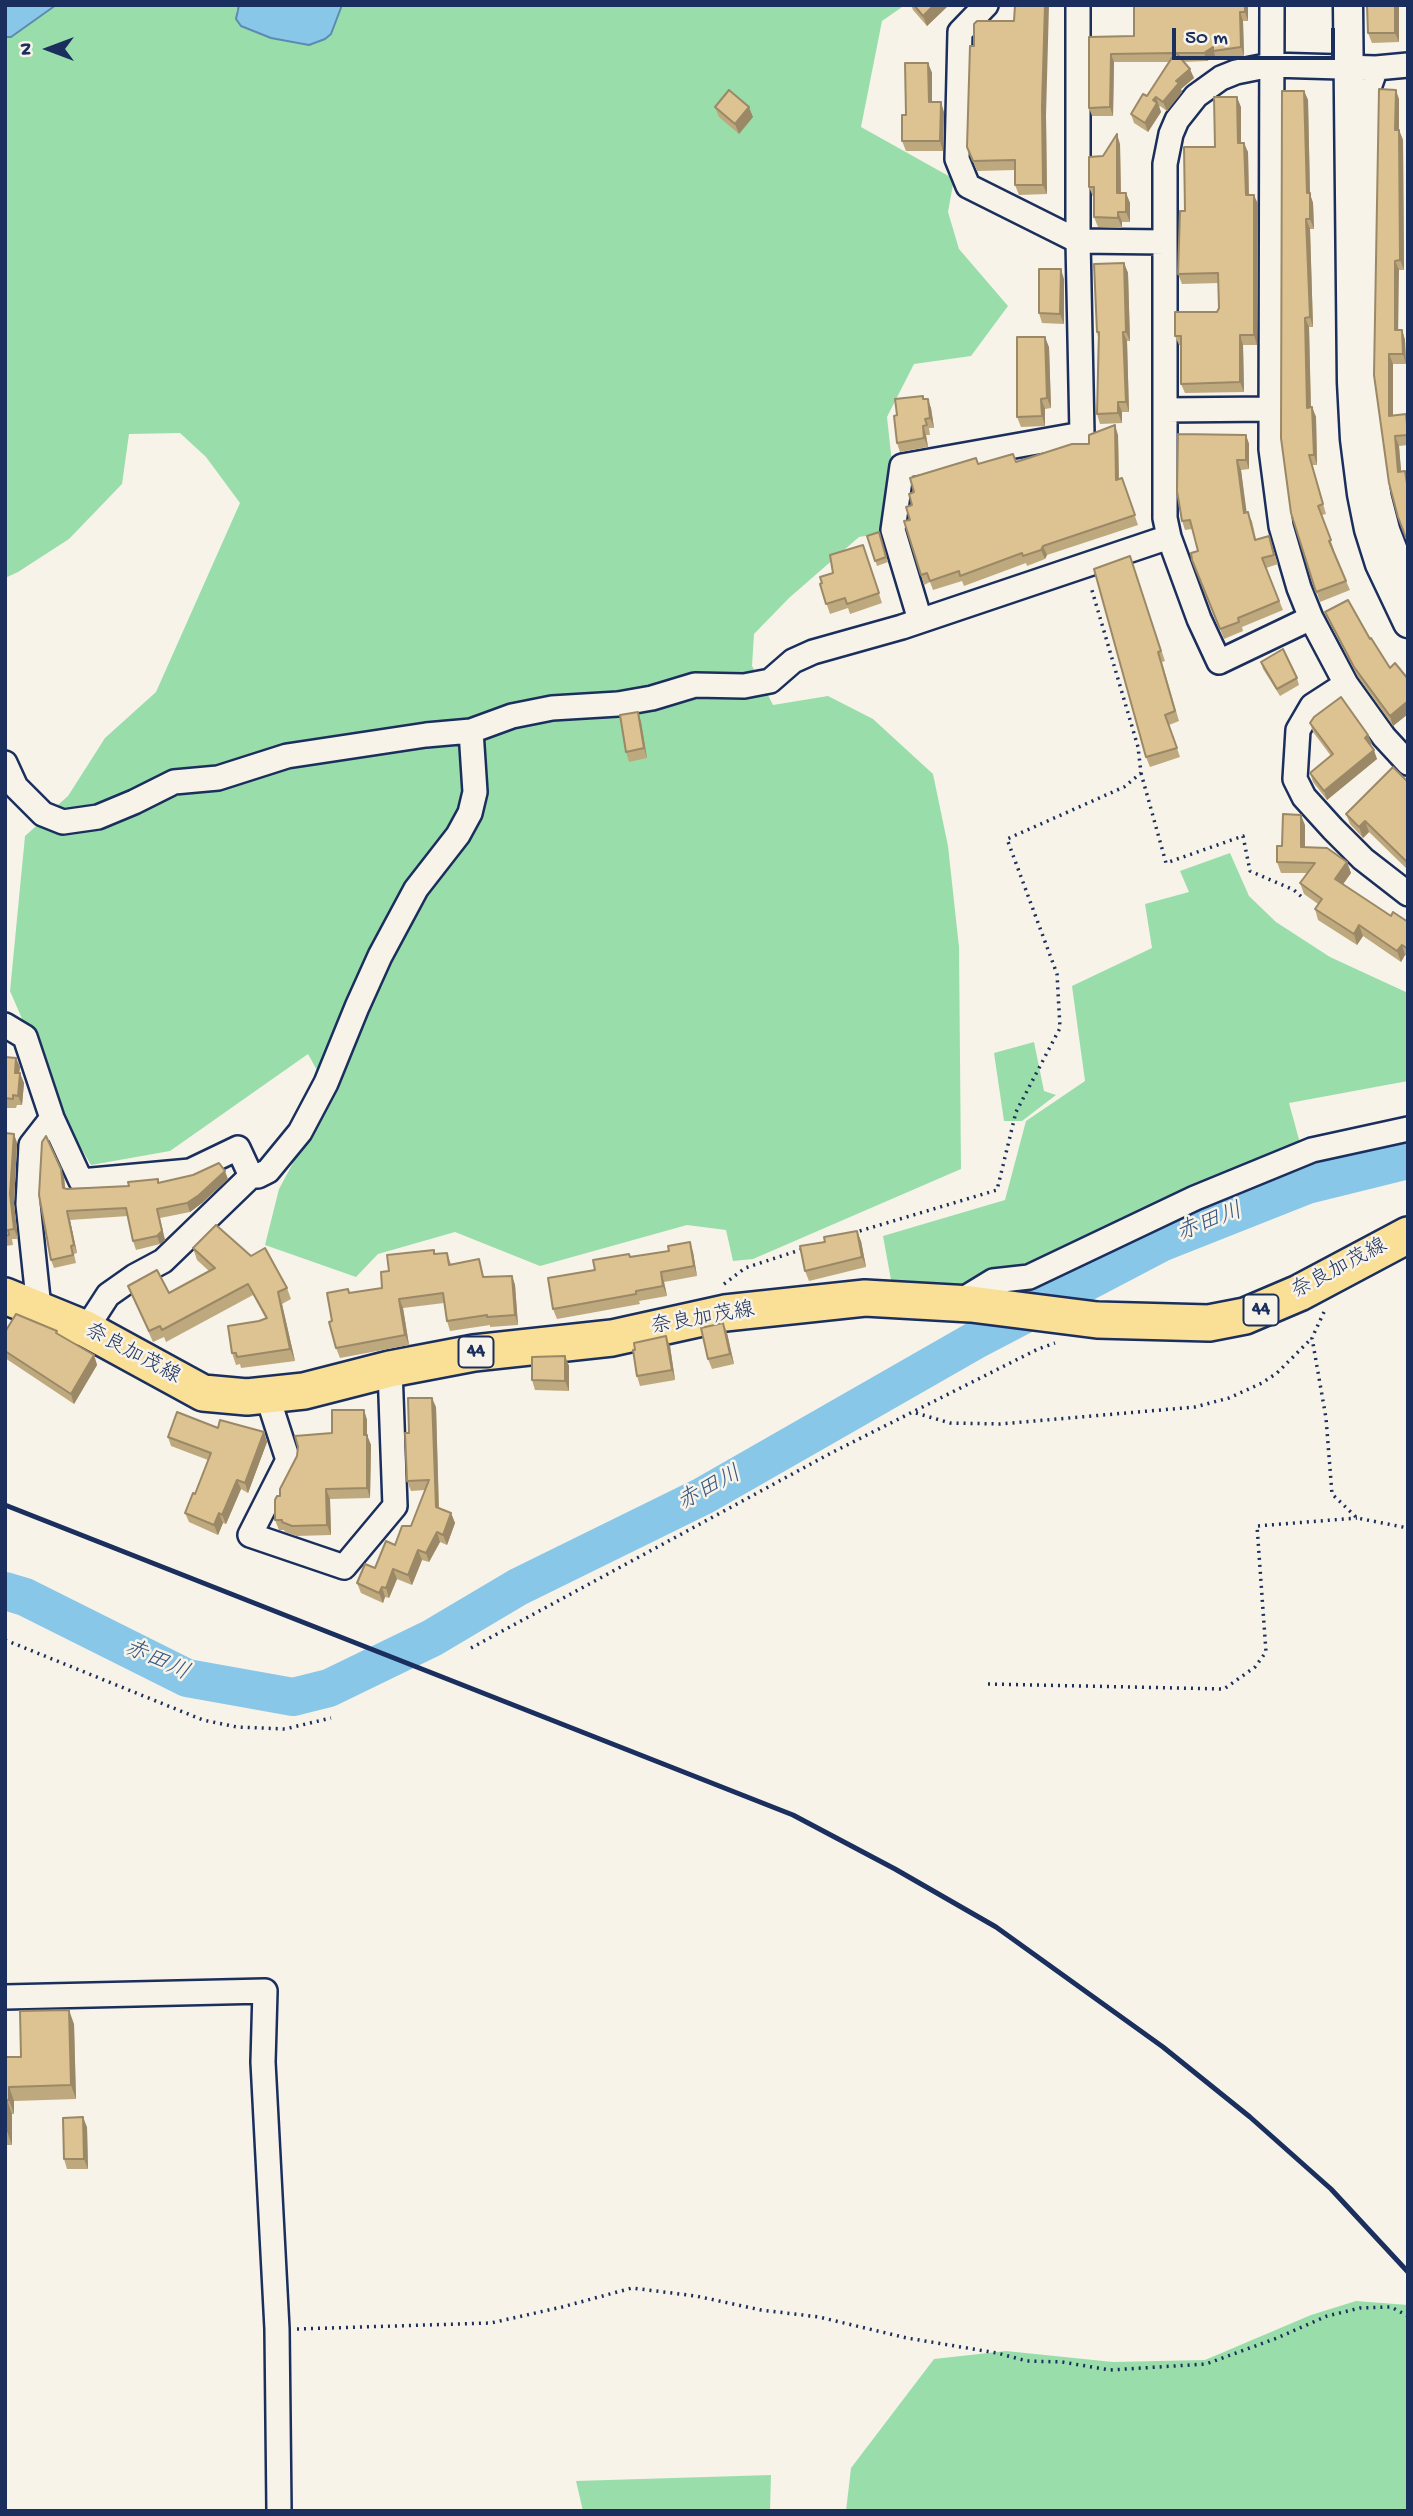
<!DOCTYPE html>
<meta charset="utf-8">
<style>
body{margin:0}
#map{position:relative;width:1413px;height:2516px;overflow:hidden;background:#f7f3e8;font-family:"Gochi Hand",sans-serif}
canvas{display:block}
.frame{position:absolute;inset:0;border:7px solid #1b2f5e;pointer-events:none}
.north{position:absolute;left:14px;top:14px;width:70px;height:70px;-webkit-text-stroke:5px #f7f3e8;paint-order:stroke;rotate:270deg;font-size:19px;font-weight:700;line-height:28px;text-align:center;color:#1b2f5e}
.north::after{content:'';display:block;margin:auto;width:24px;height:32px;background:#1b2f5e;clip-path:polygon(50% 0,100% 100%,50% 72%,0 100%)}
.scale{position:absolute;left:1172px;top:28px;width:163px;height:32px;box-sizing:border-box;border:4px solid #1b2f5e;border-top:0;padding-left:9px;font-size:21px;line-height:24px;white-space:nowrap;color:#1b2f5e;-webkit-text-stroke:5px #f7f3e8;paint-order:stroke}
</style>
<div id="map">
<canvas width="1413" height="2516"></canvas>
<div class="frame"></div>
<div class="north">N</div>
<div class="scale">50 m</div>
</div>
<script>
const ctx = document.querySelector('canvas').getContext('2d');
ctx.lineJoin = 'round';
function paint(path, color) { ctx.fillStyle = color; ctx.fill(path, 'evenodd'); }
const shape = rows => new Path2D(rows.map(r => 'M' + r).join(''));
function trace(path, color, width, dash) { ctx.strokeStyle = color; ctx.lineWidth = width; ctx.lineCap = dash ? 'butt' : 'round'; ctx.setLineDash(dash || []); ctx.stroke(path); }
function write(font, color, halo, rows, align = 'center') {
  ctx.font = font + ' "Gochi Hand","Klee One",sans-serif'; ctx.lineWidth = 5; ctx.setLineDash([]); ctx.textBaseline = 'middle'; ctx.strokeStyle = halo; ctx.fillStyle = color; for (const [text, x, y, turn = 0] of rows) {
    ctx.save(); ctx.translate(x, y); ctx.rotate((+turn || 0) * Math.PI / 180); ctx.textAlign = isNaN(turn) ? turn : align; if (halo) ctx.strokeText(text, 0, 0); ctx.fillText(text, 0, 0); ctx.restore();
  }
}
paint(shape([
 [56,5,239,5,236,12,331,34,342,5,905,5,882,21,861,127,954,179,948,212,959,249,1008,306,971,356,914,364,887,417,892,463,888,532,859,537,789,598,754,634,752,666,759,678,426,730,97,812,50,812,68,796,105,738,156,692,240,503,206,457,180,433,129,434,122,484,69,539,18,572,5,578,5,37,11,37],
 [695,689,765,689,773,705,828,696,873,719,933,774,948,846,959,947,961,1169,753,1259,733,1261,726,1230,687,1225,540,1266,455,1232,378,1254,356,1277,265,1245,279,1189,330,1094,308,1054,170,1151,91,1165,54,1103,31,1031,23,1021,10,991,25,836,43,820,288,763],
 [1230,853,1249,896,1276,922,1330,957,1408,993,1408,1081,1289,1103,1303,1154,1005,1290,891,1280,883,1236,1005,1200,1026,1121,1085,1081,1072,986,1152,948,1145,904,1189,892,1180,871],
 [1034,1042,1044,1091,1056,1095,1022,1121,1004,1121,994,1053],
 [1356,2301,1408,2305,1408,2511,846,2511,851,2468,934,2359,1006,2351,1113,2362,1205,2360,1311,2315],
 [771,2475,770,2511,583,2511,576,2481]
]), '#99deaa');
const water = shape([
 [5,5,56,5,11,37,5,37,5,5],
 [239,5,342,5,331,34,325,39,309,45,271,38,241,26,236,19,239,5]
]);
paint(water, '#89c7e9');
trace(water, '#5d8ab1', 2);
trace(shape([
 [5,1591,25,1597,187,1678,293,1697,329,1688,432,1638,518,1587,703,1496,974,1341,1163,1242,1307,1185,1408,1160]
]), '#89c7e9', 38);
const minor = shape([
 [1078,5,1078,241,1165,242],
 [1272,5,1271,449,1281,526,1299,588,1311,618],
 [1408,65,1376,68,1271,65,1236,72,1221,78,1196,96,1177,120,1171,134,1165,164,1165,518,1169,537,1199,619,1219,662,1311,618,1346,684,1312,706,1298,730,1295,779,1304,797,1333,829,1363,859,1408,894],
 [1376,68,1369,88,1364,386,1379,496,1388,531,1408,583],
 [1165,410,1271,409],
 [920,620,893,530,902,466,1082,434,1078,241,968,186,957,159,960,32,986,5],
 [1346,684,1384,737,1408,763],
 [5,763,16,787,43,814,63,822,98,817,134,802,174,782,218,778,287,756,426,735,471,731,512,716,552,708,618,704,652,698,695,685,744,686,770,681,793,661,813,652,902,627,1169,537],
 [5,1025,25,1037,52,1118,81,1181,190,1171,238,1148,251,1176],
 [957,1303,993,1281,1029,1277,1195,1198,1312,1150,1408,1129],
 [39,1308,28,1204,31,1145,52,1118],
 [86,1329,108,1295,135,1276,163,1261,251,1176,258,1176,268,1171,300,1132,326,1083,357,1007,380,956,416,889,458,835,470,813,475,792,471,731],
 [267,1395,288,1460,250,1535,344,1567,395,1506,390,1369],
 [5,1997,265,1991,263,2062,277,2329,279,2511]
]);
const tertiary = shape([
 [1348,5,1352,382,1355,439,1362,494,1369,529,1380,564,1408,623]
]);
const primary = shape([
 [5,1296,86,1329,203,1393,247,1397,304,1391,390,1369,474,1353,612,1338,725,1313,865,1298,971,1304,1097,1320,1209,1323,1245,1316,1299,1293,1408,1235]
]);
trace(minor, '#1b2f5e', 28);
trace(tertiary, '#1b2f5e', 33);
trace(primary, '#1b2f5e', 40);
trace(shape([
 [1141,773,1166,863,1243,836,1250,871,1294,890,1304,899],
 [853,1233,997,1190,1016,1112,1060,1028,1057,974,1007,839,1124,787,1141,773,1138,747,1091,587],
 [724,1284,745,1268,806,1248],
 [1324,1312,1312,1338,1326,1418,1332,1494,1357,1518,1408,1528],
 [916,1413,950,1423,1000,1424,1195,1407,1229,1398,1262,1383,1277,1373,1312,1338],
 [5,1640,203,1720,237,1727,285,1729,331,1718],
 [471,1648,831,1453,1038,1349,1055,1343],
 [988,1684,1224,1689,1255,1667,1266,1652,1257,1526,1357,1518],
 [297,2329,491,2323,562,2307,632,2288,696,2296,761,2310,819,2317,907,2338,997,2353,1027,2361,1062,2362,1110,2370,1206,2364,1277,2338,1327,2316,1360,2308,1391,2307,1408,2316]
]), '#1b2f5e', 3.5, [2, 5]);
trace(minor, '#f7f3e8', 23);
trace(tertiary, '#f7f3e8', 28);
trace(primary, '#fadf96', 35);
trace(shape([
 [5,1505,793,1815,895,1869,996,1927,1163,2047,1250,2117,1331,2189,1408,2272]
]), '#1b2f5e', 5);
paint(shape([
 [911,5,949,5,927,26,913,10],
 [1134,5,1248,5,1248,21,1243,21,1244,56,1216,60,1215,56,1207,61,1184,62,1194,78,1181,89,1182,92,1167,111,1160,106,1159,107,1161,112,1148,132,1134,123,1131,114,1147,96,1169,62,1114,62,1113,116,1092,116,1089,108,1089,37,1134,36],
 [1399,5,1399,42,1372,43,1368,33],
 [974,46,1046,116,1047,194,1019,195,1015,185,1015,170,977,171,967,147],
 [928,63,932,73,932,102,944,112,943,151,906,151,902,141,906,115],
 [1304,91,1308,100,1310,194,1313,203,1314,229,1310,229,1313,327,1309,327,1311,407,1312,407,1316,417,1317,465,1312,465,1326,514,1322,515,1334,550,1333,551,1350,590,1320,602,1291,513],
 [1399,99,1399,130,1403,140,1404,270,1399,270,1398,273,1398,330,1402,330,1405,340,1406,364,1393,364,1393,415,1408,420,1408,445,1399,446,1401,471,1405,471,1408,478,1408,543,1398,517,1374,375],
 [715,107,753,117,739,134,719,117],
 [1241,107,1241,143,1248,152,1249,195,1258,204,1257,345,1243,345,1244,392,1185,393,1181,384,1181,345,1179,345,1175,336,1217,312,1219,308,1219,283,1182,284,1178,274,1185,211,1215,147],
 [1120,144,1121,193,1126,193,1130,203,1130,222,1122,222,1122,228,1098,227,1094,217,1094,197,1093,197,1089,187,1103,156],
 [1124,263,1128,273,1130,341,1127,341,1129,412,1122,412,1122,423,1100,424,1097,414,1098,337,1097,332],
 [1064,279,1064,324,1042,323,1039,313],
 [1049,347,1051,408,1045,409,1045,426,1021,427,1017,417],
 [923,396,924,399,931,408,934,428,929,428,930,435,926,435,928,447,900,452,897,443,897,415],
 [1118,435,1119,479,1122,478,1138,525,1047,555,1045,559,1027,566,1026,563,964,586,962,581,933,590,930,582,924,585,921,575,910,520,912,505,1016,462,1089,444],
 [1246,435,1249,444,1249,469,1241,470,1246,512,1252,521,1256,539,1272,545,1278,564,1266,568,1283,610,1242,627,1243,631,1224,639,1192,560,1198,551,1192,529,1185,530,1182,521],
 [879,532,888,562,877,566,867,536],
 [863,545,882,603,850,614,848,608,830,614,820,584],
 [1130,556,1165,661,1162,662,1179,721,1169,725,1180,757,1150,767,1146,757],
 [1325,612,1370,639,1390,668,1408,679,1408,714,1393,726,1358,677,1329,621],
 [1261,662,1297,678,1299,685,1280,696,1263,669],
 [641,722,647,758,629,762,626,752],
 [1310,723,1368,735,1372,744,1370,745,1377,759,1327,800,1313,782,1310,773,1331,756,1313,732],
 [1408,782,1408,870,1369,832,1363,838,1350,824,1346,814],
 [1305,825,1305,847,1347,862,1351,873,1343,884,1391,916,1408,922,1408,957,1405,955,1401,962,1363,936,1357,945,1318,920,1315,909,1318,904,1304,894,1300,883,1308,873,1281,873,1277,862,1282,846],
 [5,1057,16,1058,20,1067,19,1073,24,1083,22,1105,17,1105,16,1108,5,1108],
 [5,1133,14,1134,17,1143,14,1203,18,1239,12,1239,13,1245,5,1246],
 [64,1177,65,1188,129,1186,158,1179,159,1183,228,1179,202,1203,190,1212,160,1218,165,1240,160,1244,136,1250,133,1241,128,1216,70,1220,77,1253,74,1254,76,1263,54,1268,51,1260],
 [861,1241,866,1267,809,1281,805,1271],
 [193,1248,287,1288,291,1299,282,1304,295,1361,241,1368,240,1364,236,1365,232,1353,259,1321,266,1319,253,1295,166,1342,164,1337,153,1342,128,1286,169,1293,209,1271,197,1260],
 [693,1252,697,1276,664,1282,667,1296,639,1301,640,1304,557,1319,553,1309,595,1270,630,1256],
 [447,1253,451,1264,479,1259,484,1277,512,1276,515,1285,518,1325,490,1327,490,1325,450,1331,447,1321,444,1303,403,1308,409,1345,340,1358,336,1348,332,1321,349,1293,382,1288,389,1271,435,1254],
 [723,1323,727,1333,734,1364,712,1369,708,1359],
 [5,1332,58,1334,94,1355,97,1365,74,1404,5,1358],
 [670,1346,675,1380,640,1386,637,1376],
 [565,1356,569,1366,569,1391,535,1390,532,1380],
 [436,1407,439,1508,451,1513,455,1523,447,1545,440,1542,429,1562,422,1560,412,1585,397,1579,389,1598,385,1597,383,1603,361,1593,357,1583,375,1568,411,1526,425,1490,411,1491,407,1481,409,1433],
 [364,1410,367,1420,367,1435,371,1445,370,1498,330,1499,331,1535,296,1536,285,1532,284,1530,279,1530,275,1520,280,1496],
 [218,1428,264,1432,267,1442,248,1493,241,1489,226,1524,223,1523,218,1535,189,1522,185,1513,195,1494,208,1460,171,1446,168,1437],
 [74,2024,76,2099,14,2101,14,2114,12,2114,12,2145,5,2145,5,2057,21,2057],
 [87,2127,88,2169,67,2169,64,2159]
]), '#bea87e');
paint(shape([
 [934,5,949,5,927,26,923,16],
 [1045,5,1049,5,1046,116,1047,194,1043,185,1042,106],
 [1245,5,1248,5,1248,21,1245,12],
 [1395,5,1399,5,1399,42,1395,33],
 [1240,12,1243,21,1244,56,1241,47],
 [1213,47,1215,56,1207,61,1204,53],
 [1111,54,1114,62,1113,116,1110,107],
 [928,63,932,73,932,112,929,102],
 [1190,69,1194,78,1181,89,1182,92,1167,111,1163,102,1176,81],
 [1396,90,1399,99,1399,130,1403,140,1404,270,1400,260,1395,130],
 [1304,91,1308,100,1310,194,1313,203,1314,229,1310,219,1307,193],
 [1156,97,1161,112,1148,132,1145,123,1153,100],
 [1237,97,1241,107,1241,152,1238,143],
 [941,102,944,112,943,151,940,141],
 [749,107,753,117,739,134,735,124],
 [1117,134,1120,144,1121,203,1117,193],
 [1244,143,1248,152,1249,205,1246,195],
 [1126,193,1130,203,1130,222,1126,212],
 [1254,195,1258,204,1257,345,1254,335],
 [1118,212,1122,222,1122,228,1118,218],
 [1306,219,1310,229,1313,327,1310,317],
 [1395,261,1399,270,1398,340,1395,330],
 [1124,263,1128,273,1130,341,1126,332],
 [1061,269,1064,279,1064,324,1060,314],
 [1305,318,1309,327,1311,417,1307,408],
 [1402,330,1405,340,1406,364,1403,354],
 [1123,332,1127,341,1129,412,1126,402],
 [1240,335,1243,345,1244,392,1240,382],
 [1045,337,1049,347,1051,408,1047,398],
 [1389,354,1393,364,1393,426,1389,416],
 [928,399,931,408,934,428,930,418],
 [1041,399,1045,409,1045,426,1042,416],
 [1118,402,1122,412,1122,423,1118,413],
 [1312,407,1316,417,1317,465,1314,455],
 [1115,425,1118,435,1119,490,1116,480],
 [923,426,926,435,928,447,924,438],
 [1246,435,1249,444,1249,469,1246,460],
 [1395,436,1399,446,1402,482,1398,472],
 [1237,460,1241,470,1248,522,1244,513],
 [1043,546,1047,555,1045,559,1041,550],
 [1408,701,1408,714,1393,726,1390,716],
 [638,712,641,722,647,758,644,748],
 [1368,735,1372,744,1368,746,1365,738],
 [1374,750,1377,759,1327,800,1324,791],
 [1301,815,1305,825,1305,857,1301,847],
 [1365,821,1369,832,1363,838,1359,827],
 [1347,862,1351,873,1339,890,1335,879],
 [1359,925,1363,936,1357,945,1354,934],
 [1402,945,1405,955,1401,962,1397,951],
 [16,1058,20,1067,18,1083,15,1073],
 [20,1073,24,1083,22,1105,18,1096],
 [14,1134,17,1143,14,1203,18,1239,14,1229,10,1194],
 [61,1169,64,1177,66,1196,63,1188],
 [225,1171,228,1179,202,1203,190,1212,187,1203],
 [157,1209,165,1240,160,1244,157,1236],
 [67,1211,70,1220,77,1253,74,1245],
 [857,1231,861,1241,866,1267,862,1257],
 [690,1242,693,1252,697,1276,694,1266],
 [661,1272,664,1282,667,1296,663,1286],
 [512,1276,515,1285,518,1325,515,1315],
 [278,1292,282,1304,295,1361,290,1349],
 [399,1299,403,1308,409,1345,405,1335],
 [723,1323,727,1333,734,1364,730,1354],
 [666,1336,670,1346,675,1380,672,1370],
 [94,1355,97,1365,74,1404,71,1394],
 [565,1356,569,1366,569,1391,565,1381],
 [432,1398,436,1407,439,1517,436,1507],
 [364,1410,367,1420,367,1435,371,1445,370,1498,367,1488,364,1435],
 [264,1432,267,1442,248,1493,245,1483],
 [237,1480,241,1489,226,1524,222,1515],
 [326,1489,330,1499,331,1535,327,1525],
 [219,1513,223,1523,218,1535,214,1525],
 [451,1513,455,1523,447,1545,443,1535],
 [437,1532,440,1542,429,1562,426,1553],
 [418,1550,422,1560,412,1585,408,1575],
 [393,1569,397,1579,389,1598,386,1588],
 [382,1587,385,1597,383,1603,379,1593],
 [69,2010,74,2024,76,2099,71,2085],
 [9,2087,14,2101,14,2114,9,2100],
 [7,2100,12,2114,12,2145,7,2131],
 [83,2117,87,2127,88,2169,84,2159]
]), '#9b8866');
const building = shape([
 [914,5,934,5,923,16,914,5],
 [1015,5,1045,5,1042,106,1043,185,1015,185,1015,160,973,161,967,147,970,46,974,46,974,24,977,21,1014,21,1015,5],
 [1134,5,1245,5,1245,12,1240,12,1241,47,1213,51,1213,47,1204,53,1176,53,1190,69,1176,81,1179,83,1163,102,1156,97,1153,100,1157,103,1145,123,1131,114,1143,94,1147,96,1175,53,1111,54,1110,107,1089,108,1089,37,1134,36,1134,5],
 [1367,5,1395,5,1395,33,1368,33,1367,5],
 [905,63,928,63,929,102,941,102,940,141,902,141,902,115,906,115,905,63],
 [1379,89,1396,90,1395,130,1399,130,1400,260,1395,261,1395,330,1402,330,1403,354,1389,354,1389,416,1406,414,1408,435,1395,436,1398,472,1405,471,1408,490,1408,537,1406,538,1398,517,1389,483,1374,375,1379,89],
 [729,90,749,107,735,124,715,107,729,90],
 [1282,91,1304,91,1307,193,1310,193,1310,219,1306,219,1310,317,1305,318,1307,408,1312,407,1314,455,1309,455,1323,504,1318,506,1331,540,1329,541,1346,581,1316,592,1291,513,1281,438,1282,91],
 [1214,97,1237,97,1238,143,1244,143,1246,195,1254,195,1254,335,1240,335,1240,382,1181,384,1181,336,1175,336,1175,312,1217,312,1219,308,1218,273,1178,274,1180,211,1185,211,1184,147,1215,147,1214,97],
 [1117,134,1117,193,1126,193,1126,212,1118,212,1118,218,1094,217,1094,187,1089,187,1089,157,1103,156,1117,134],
 [1124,263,1126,332,1123,332,1126,402,1118,402,1118,413,1097,414,1099,332,1097,332,1094,264,1124,263],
 [1039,269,1061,269,1060,314,1039,313,1039,269],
 [1017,337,1045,337,1047,398,1041,399,1042,416,1017,417,1017,337],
 [923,396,923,399,928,399,930,418,925,419,927,425,923,426,924,438,897,443,894,416,897,415,895,399,923,396],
 [1115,425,1116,480,1122,478,1135,515,1043,546,1041,550,1023,556,1022,553,960,576,959,571,930,581,927,573,921,575,904,521,910,520,906,507,912,505,909,494,914,492,910,478,976,458,978,464,1013,454,1016,462,1072,444,1089,444,1089,435,1115,425],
 [1178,434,1246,435,1246,460,1237,460,1244,513,1248,512,1255,540,1269,536,1274,555,1262,558,1279,601,1238,618,1239,622,1220,629,1192,560,1191,553,1198,551,1190,520,1182,521,1177,491,1178,434],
 [879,532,886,557,875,561,867,536,879,532],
 [863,545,879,593,847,604,845,598,826,604,820,584,822,583,820,577,833,573,830,555,863,545],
 [1130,556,1161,651,1158,652,1175,711,1165,715,1177,748,1146,757,1094,569,1130,556],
 [1348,600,1370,639,1371,638,1390,668,1395,663,1408,679,1408,701,1390,716,1354,667,1325,612,1348,600],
 [1283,649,1297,678,1277,689,1261,662,1283,649],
 [1341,697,1368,735,1365,738,1374,750,1324,791,1310,773,1333,754,1310,723,1314,717,1341,697],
 [638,712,644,748,626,752,620,715,638,712],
 [1393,767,1408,782,1408,863,1365,821,1359,827,1346,814,1393,767],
 [1283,814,1301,815,1301,847,1327,848,1347,862,1335,879,1391,916,1393,912,1408,922,1408,949,1402,945,1397,951,1359,925,1354,934,1315,909,1322,899,1300,883,1315,863,1277,862,1277,846,1282,846,1283,814],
 [5,1057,16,1058,15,1073,20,1073,18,1096,13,1095,13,1099,5,1098,5,1057],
 [5,1133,14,1134,10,1194,14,1229,8,1230,9,1235,5,1236,5,1133],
 [46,1136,61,1169,63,1188,67,1189,129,1186,128,1182,158,1179,158,1183,193,1175,219,1163,225,1171,199,1195,187,1203,157,1209,162,1231,157,1236,133,1241,126,1208,67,1211,74,1245,71,1246,73,1255,51,1260,39,1195,42,1142,46,1136],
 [216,1225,251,1256,265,1248,287,1288,278,1292,290,1349,237,1357,236,1353,232,1353,228,1326,259,1321,267,1318,248,1284,162,1330,160,1326,149,1331,128,1286,157,1270,169,1293,215,1268,193,1248,216,1225],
 [857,1231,862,1257,805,1271,800,1246,825,1242,824,1237,857,1231],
 [690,1242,694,1266,661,1272,663,1286,636,1291,636,1294,553,1309,548,1278,595,1270,593,1260,629,1254,630,1257,669,1251,668,1246,690,1242],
 [434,1250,434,1254,447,1253,449,1265,479,1259,483,1277,512,1276,515,1315,487,1317,487,1315,447,1321,443,1293,399,1299,405,1335,336,1348,329,1322,332,1321,327,1293,348,1289,349,1293,382,1288,381,1272,389,1271,387,1255,434,1250],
 [16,1314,57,1331,56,1333,94,1355,71,1394,5,1351,5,1332,16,1314],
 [723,1323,730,1354,708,1359,701,1328,723,1323],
 [666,1336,672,1370,637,1376,633,1350,635,1350,634,1343,666,1336],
 [565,1356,565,1381,532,1380,532,1357,565,1356],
 [408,1398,432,1398,436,1507,451,1513,443,1535,437,1532,426,1553,418,1550,408,1575,393,1569,386,1588,382,1587,379,1593,357,1583,365,1564,375,1568,386,1541,395,1545,402,1526,411,1526,429,1480,407,1481,405,1433,409,1433,408,1398],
 [332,1410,364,1410,364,1435,367,1435,367,1488,326,1489,327,1525,292,1526,282,1522,282,1520,275,1520,275,1500,277,1496,280,1496,280,1489,297,1456,298,1447,295,1436,332,1433,332,1410],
 [177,1412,218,1428,220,1420,264,1432,245,1483,237,1480,222,1515,219,1513,214,1525,185,1513,193,1493,195,1494,211,1453,168,1437,177,1412],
 [69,2010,71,2085,9,2087,9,2100,7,2100,7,2131,5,2131,5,2057,21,2057,20,2011,69,2010],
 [83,2117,84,2159,64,2159,63,2118,83,2117]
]);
paint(building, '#ddc392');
trace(building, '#9b8866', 2);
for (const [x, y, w] of [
 [1261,1310,35],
 [476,1352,35]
]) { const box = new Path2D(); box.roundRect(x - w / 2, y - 15.5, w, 31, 5); ctx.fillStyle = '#f7f3e8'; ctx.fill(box); trace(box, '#1b2f5e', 2); }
write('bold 19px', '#1b2f5e', null, [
 ["44",1261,1310],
 ["44",476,1352]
]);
write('21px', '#1b2f5e', '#f7f3e8', [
 ["奈良加茂線",1340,1270,-28],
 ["奈良加茂線",703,1320,-10],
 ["奈良加茂線",132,1355,28]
]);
write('italic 23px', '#365581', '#f7f3e8', [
 ["赤田川",1210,1224,-21],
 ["赤田川",710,1490,-28],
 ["赤田川",156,1662,24]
]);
</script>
